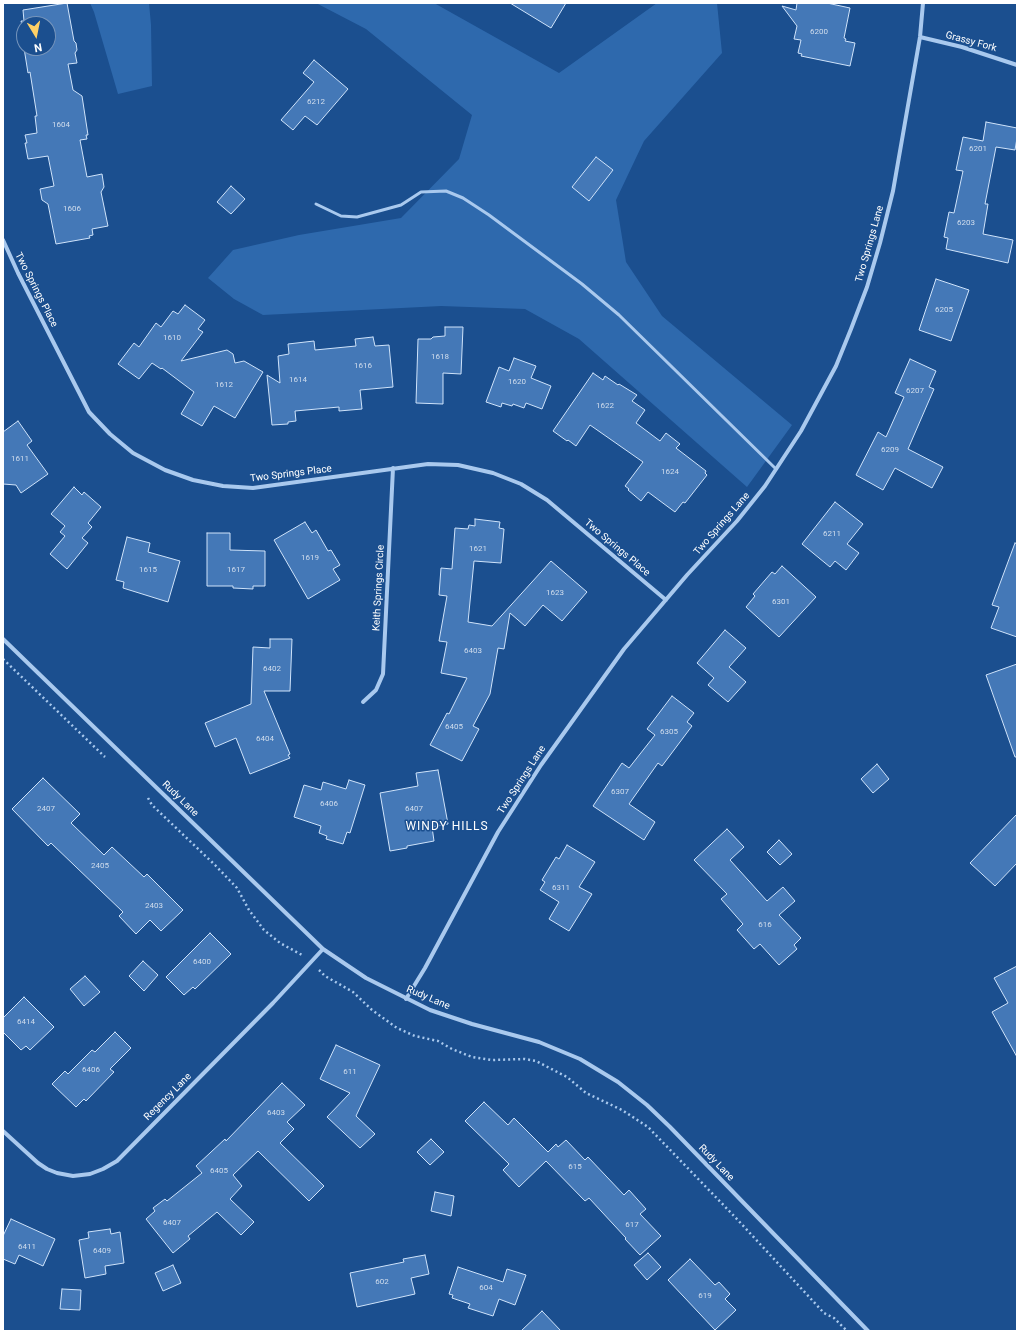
<!DOCTYPE html>
<style>
body{margin:0}
#map{position:relative;width:1020px;height:1334px;overflow:hidden;background:#1b4f8f;font-family:Roboto,sans-serif}
canvas{display:block}
.frame{position:absolute;inset:0;border:4px solid #fff;pointer-events:none}
.north{position:absolute;left:16px;top:16px;width:40px;height:40px;box-sizing:border-box;background:#1b4f8f;border:1px solid #7695bc;border-radius:50%;rotate:170deg;font-size:11px;font-weight:700;line-height:16px;text-align:center;color:#fff}
.north::after{content:'';display:block;margin:auto;width:14px;height:18px;background:#ffd166;clip-path:polygon(50% 0,100% 100%,50% 72%,0 100%)}
</style>
<div id="map">
<canvas width="1020" height="1334"></canvas>
<div class="frame"></div>
<div class="north">N</div>
</div>
<script>
const ctx = document.querySelector('canvas').getContext('2d');
ctx.lineJoin = 'round';
function paint(path, color) { ctx.fillStyle = color; ctx.fill(path, 'evenodd'); }
const shape = rows => new Path2D(rows.map(r => 'M' + r).join(''));
function trace(path, color, width, dash) { ctx.strokeStyle = color; ctx.lineWidth = width; ctx.lineCap = dash ? 'butt' : 'round'; ctx.setLineDash(dash || []); ctx.stroke(path); }
function write(font, color, halo, rows, align = 'center') {
  ctx.font = font + ' Roboto,sans-serif'; ctx.lineWidth = 3; ctx.setLineDash([]); ctx.textBaseline = 'middle'; ctx.strokeStyle = halo; ctx.fillStyle = color; for (const [text, x, y, turn = 0] of rows) {
    ctx.save(); ctx.translate(x, y); ctx.rotate((+turn || 0) * Math.PI / 180); ctx.textAlign = isNaN(turn) ? turn : align; if (halo) ctx.strokeText(text, 0, 0); ctx.fillText(text, 0, 0); ctx.restore();
  }
}
paint(shape([
 [90,3,149,3,151,25,152,86,118,94,94,12],
 [316,3,434,3,559,73,657,3,717,3,722,53,644,141,616,200,626,262,662,316,792,425,747,487,579,339,525,309,441,306,263,315,234,299,208,278,233,250,299,235,401,218,459,159,472,115,366,29]
]), '#2e69ad');
const building = shape([
 [67,3,74,41,76,43,77,50,75,53,77,63,68,64,73,90,82,96,88,135,86,135,87,139,80,140,87,177,102,174,104,187,101,192,108,226,92,229,93,235,89,236,90,238,56,244,48,204,42,200,40,189,54,186,48,156,28,159,25,143,27,143,25,135,37,133,35,116,37,116,30,72,28,73,24,48,48,48,48,24,24,24,24,47,21,29,23,29,21,21,24,21,23,10,67,3],
 [510,3,566,3,551,28,510,3],
 [797,3,827,3,850,8,844,38,846,39,845,41,855,43,850,66,801,56,802,54,798,53,801,40,794,39,797,26,782,6,796,10,797,3],
 [314,60,348,89,317,125,305,116,293,130,281,120,314,82,303,73,314,60],
 [986,122,1017,128,1017,138,1015,150,996,147,985,204,988,204,983,234,1013,240,1008,263,946,249,948,238,944,237,949,212,954,213,963,171,956,170,963,137,983,141,986,122],
 [596,157,613,170,589,201,572,187,596,157],
 [231,186,245,199,231,214,217,202,231,186],
 [936,279,969,290,951,341,919,330,936,279],
 [185,305,205,320,198,329,203,332,181,361,227,350,233,354,235,363,244,361,263,372,235,418,214,406,202,426,181,414,194,392,162,368,161,369,152,363,139,379,118,364,134,343,139,347,156,323,161,327,173,311,178,314,185,305],
 [445,327,463,327,461,374,443,373,443,404,416,403,418,339,431,339,433,337,445,336,445,327],
 [373,337,375,346,389,345,393,387,360,390,362,409,339,411,339,407,295,411,296,421,288,422,288,424,272,425,267,375,280,383,278,356,289,354,288,344,314,341,315,350,356,346,355,339,373,337],
 [514,358,536,366,531,378,551,386,542,409,526,403,524,408,513,404,512,406,502,403,501,407,486,402,499,367,509,371,514,358],
 [910,359,936,371,929,387,934,389,908,449,943,467,932,488,895,468,883,490,856,475,878,432,886,437,904,397,895,393,910,359],
 [593,373,603,380,605,376,618,385,619,384,637,395,632,401,645,410,636,423,660,441,666,433,680,444,676,448,706,471,705,473,707,475,685,503,683,502,675,512,648,492,641,501,628,490,629,489,625,486,643,462,590,425,576,446,568,440,567,441,553,431,593,373],
 [18,421,32,441,27,445,48,474,21,493,16,485,3,484,3,432,18,421],
 [74,487,82,495,84,492,101,507,88,523,92,527,82,538,88,543,67,569,50,554,65,536,60,532,65,526,51,514,74,487],
 [835,502,863,524,847,544,859,553,846,570,835,561,830,567,802,544,835,502],
 [475,519,500,522,499,528,504,529,501,563,474,561,468,622,492,626,551,561,587,592,562,621,543,605,525,626,510,613,504,649,498,648,490,694,473,726,479,729,462,761,430,745,447,713,449,714,467,678,441,673,447,642,439,641,447,596,439,595,441,568,452,569,455,528,468,529,469,525,475,526,475,519],
 [305,522,312,533,316,530,328,551,331,550,340,565,333,569,340,580,308,599,274,540,305,522],
 [207,533,230,533,230,550,265,551,265,586,253,586,253,589,233,588,233,586,207,586,207,533],
 [127,537,150,543,148,552,180,561,168,602,123,588,124,582,116,580,127,537],
 [1015,543,1017,544,1017,637,991,628,999,607,992,605,1015,543],
 [782,566,816,597,779,637,746,607,755,596,753,594,772,572,775,574,782,566],
 [725,630,746,648,729,667,746,682,728,702,708,685,714,678,697,663,725,630],
 [270,639,292,639,290,691,264,691,290,754,288,755,290,758,250,774,236,738,215,747,205,723,251,704,253,647,270,648,270,639],
 [1017,664,1017,757,1015,757,986,675,1017,664],
 [672,696,694,713,687,722,692,726,662,766,658,763,629,804,655,822,644,840,593,806,622,763,629,768,655,735,647,729,672,696],
 [877,764,889,779,873,793,861,779,877,764],
 [438,770,448,824,432,827,434,841,407,846,407,848,390,851,380,793,418,786,416,773,438,770],
 [43,778,80,814,71,823,104,855,112,847,144,877,147,874,183,910,161,931,150,920,136,934,119,916,123,912,51,843,48,846,12,809,43,778],
 [349,780,365,785,350,833,347,832,343,844,326,839,327,836,319,833,321,826,294,817,304,785,321,790,323,782,346,789,349,780],
 [1017,814,1017,863,995,886,970,863,1017,814],
 [727,829,744,847,730,860,767,901,783,887,795,901,779,915,801,938,794,945,797,949,779,965,760,944,754,949,737,930,743,924,721,899,727,894,694,860,727,829],
 [779,840,792,854,780,865,767,852,779,840],
 [567,845,595,862,579,887,592,894,569,931,549,919,559,902,540,890,545,882,542,880,556,857,559,859,567,845],
 [210,933,231,954,195,989,193,987,184,995,166,977,210,933],
 [143,961,158,975,144,991,129,976,143,961],
 [1017,966,1017,1057,992,1012,1008,1003,994,978,1017,966],
 [85,976,100,992,84,1006,70,989,85,976],
 [24,997,54,1027,30,1050,26,1046,21,1050,3,1032,3,1018,24,997],
 [115,1032,131,1048,110,1069,114,1072,86,1101,84,1099,76,1107,52,1084,65,1071,68,1074,92,1050,95,1052,115,1032],
 [336,1045,380,1065,356,1116,375,1134,360,1148,327,1117,350,1093,320,1079,336,1045],
 [282,1083,305,1105,287,1122,294,1129,280,1143,324,1186,309,1201,258,1151,233,1175,242,1186,230,1199,254,1222,241,1235,217,1212,188,1236,190,1239,173,1253,146,1219,155,1211,153,1208,165,1199,167,1201,202,1173,196,1166,225,1139,226,1141,282,1083],
 [484,1102,508,1125,514,1118,548,1152,556,1144,558,1147,566,1140,585,1160,588,1157,624,1195,629,1190,646,1209,640,1214,661,1236,640,1255,625,1239,626,1238,589,1198,585,1201,546,1161,519,1187,503,1170,509,1164,465,1121,484,1102],
 [431,1139,444,1152,430,1165,417,1152,431,1139],
 [435,1192,454,1196,451,1216,431,1211,435,1192],
 [11,1219,55,1239,43,1266,19,1255,15,1264,3,1259,3,1236,11,1219],
 [110,1229,111,1234,120,1232,124,1263,105,1266,106,1274,85,1278,79,1240,89,1238,88,1232,110,1229],
 [648,1253,661,1267,647,1280,634,1265,648,1253],
 [425,1255,429,1274,411,1278,415,1294,357,1307,350,1273,404,1262,403,1259,425,1255],
 [690,1259,715,1285,719,1282,730,1294,725,1299,736,1310,715,1330,668,1280,690,1259],
 [173,1265,181,1283,163,1291,155,1273,173,1265],
 [458,1267,503,1282,507,1269,526,1275,515,1305,499,1299,493,1316,468,1308,470,1304,452,1298,453,1295,449,1294,458,1267],
 [62,1289,81,1290,80,1310,60,1309,62,1289],
 [542,1311,561,1331,521,1331,542,1311]
]);
paint(building, '#4478b7');
trace(building, '#cfe3fa', 1);
trace(shape([
 [3,659,105,757],
 [148,798,152,805,215,865,237,888,249,910,264,930,280,943,302,955],
 [319,970,325,976,353,992,372,1010,397,1028,415,1036,438,1041,452,1049,472,1057,492,1060,525,1059,536,1061,567,1077,586,1093,622,1110,648,1127,735,1217,824,1313,834,1318,847,1331]
]), '#a9c9ee', 2.5, [2, 3]);
trace(shape([
 [316,204,341,216,357,217,401,205,421,192,446,191,463,198,489,215,582,284,619,315,776,469]
]), '#a9c9ee', 3);
trace(shape([
 [920,37,962,47,1017,65],
 [3,240,18,273,89,412,110,434,133,453,165,470,193,480,223,486,253,488,428,464,458,465,493,473,521,484,547,500,666,600],
 [3,639,323,949,366,978,430,1010,472,1024,539,1042,580,1059,618,1082,647,1105,670,1127,868,1331],
 [363,702,376,690,383,674,393,468],
 [406,999,425,968,498,832,541,765,624,649,687,575,737,521,765,486,801,431,836,366,851,329,867,287,880,243,893,191,920,37,923,3],
 [3,1131,38,1163,47,1169,57,1173,73,1176,90,1174,103,1169,117,1161,273,1003,323,949]
]), '#a9c9ee', 4);
write('8px', '#d0dded', null, [
 ["6200",819,32],
 ["6212",316,102],
 ["1604",61,125],
 ["6201",978,149],
 ["1606",72,209],
 ["6203",966,223],
 ["6205",944,310],
 ["1610",172,338],
 ["1618",440,357],
 ["1616",363,366],
 ["1614",298,380],
 ["1620",517,382],
 ["1612",224,385],
 ["6207",915,391],
 ["1622",605,406],
 ["6209",890,450],
 ["1611",20,459],
 ["1624",670,472],
 ["6211",832,534],
 ["1621",478,549],
 ["1619",310,558],
 ["1615",148,570],
 ["1617",236,570],
 ["1623",555,593],
 ["6301",781,602],
 ["6403",473,651],
 ["6402",272,669],
 ["6405",454,727],
 ["6305",669,732],
 ["6404",265,739],
 ["6307",620,792],
 ["6406",329,804],
 ["2407",46,809],
 ["6407",414,809],
 ["2405",100,866],
 ["6311",561,888],
 ["2403",154,906],
 ["616",765,925],
 ["6400",202,962],
 ["6414",26,1022],
 ["6406",91,1070],
 ["611",350,1072],
 ["6403",276,1113],
 ["615",575,1167],
 ["6405",219,1171],
 ["6407",172,1223],
 ["617",632,1225],
 ["6411",27,1247],
 ["6409",102,1251],
 ["602",382,1282],
 ["604",486,1288],
 ["619",705,1296]
]);
write('10px', '#fff', '#1b4f8f', [
 ["Grassy Fork",971,42,15],
 ["Two Springs Lane",870,244,-74],
 ["Two Springs Place",36,290,63],
 ["Two Springs Place",291,474,-7],
 ["Two Springs Lane",722,524,-49],
 ["Two Springs Place",617,548,40],
 ["Keith Springs Circle",379,588,-87],
 ["Two Springs Lane",522,780,-57],
 ["Rudy Lane",180,799,44],
 ["Rudy Lane",428,998,23],
 ["Regency Lane",168,1097,-45],
 ["Rudy Lane",716,1163,46]
]);
ctx.letterSpacing = '1px';
write('12px', '#fff', '#1b4f8f', [
 ["WINDY HILLS",447,827]
]);
ctx.letterSpacing = '0px';
</script>
